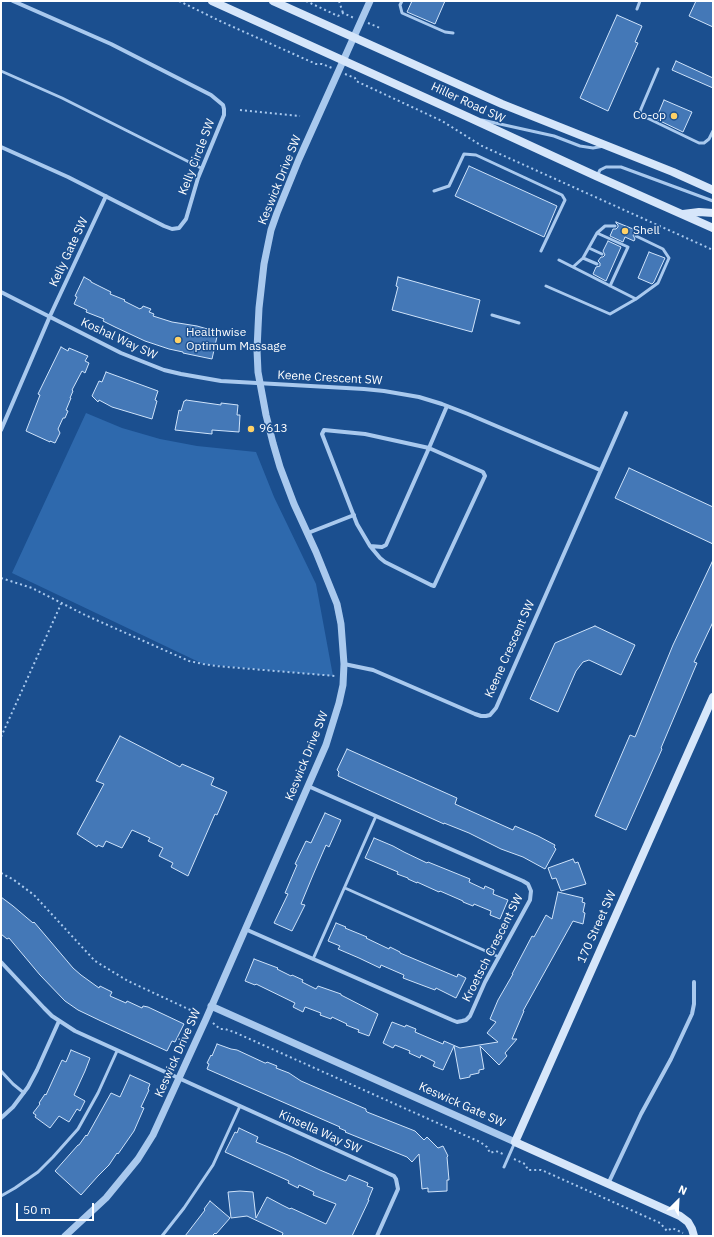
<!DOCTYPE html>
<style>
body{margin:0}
#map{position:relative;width:714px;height:1237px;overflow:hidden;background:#1b4f8f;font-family:"IBM Plex Sans",sans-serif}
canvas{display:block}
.frame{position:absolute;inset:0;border:2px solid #fff;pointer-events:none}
.north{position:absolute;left:658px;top:1181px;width:40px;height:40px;-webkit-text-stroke:3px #1b4f8f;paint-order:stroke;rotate:24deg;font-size:11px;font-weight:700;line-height:16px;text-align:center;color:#fff}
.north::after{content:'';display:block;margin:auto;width:14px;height:18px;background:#fff;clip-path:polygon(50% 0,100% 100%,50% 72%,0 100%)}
.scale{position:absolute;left:16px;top:1203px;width:78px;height:18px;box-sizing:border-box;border:2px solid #fff;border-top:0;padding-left:5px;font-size:12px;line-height:14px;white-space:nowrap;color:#fff;-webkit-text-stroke:3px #1b4f8f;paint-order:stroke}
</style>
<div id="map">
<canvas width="714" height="1237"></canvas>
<div class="frame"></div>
<div class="north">N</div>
<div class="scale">50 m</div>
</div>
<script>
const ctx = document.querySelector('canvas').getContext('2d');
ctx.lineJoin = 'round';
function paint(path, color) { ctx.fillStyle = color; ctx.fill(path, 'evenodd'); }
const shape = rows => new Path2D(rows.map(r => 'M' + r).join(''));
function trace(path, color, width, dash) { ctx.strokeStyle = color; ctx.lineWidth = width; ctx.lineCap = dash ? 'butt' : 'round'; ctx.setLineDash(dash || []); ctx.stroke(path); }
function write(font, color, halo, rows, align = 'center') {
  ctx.font = font + ' "IBM Plex Sans",sans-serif'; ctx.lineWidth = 3; ctx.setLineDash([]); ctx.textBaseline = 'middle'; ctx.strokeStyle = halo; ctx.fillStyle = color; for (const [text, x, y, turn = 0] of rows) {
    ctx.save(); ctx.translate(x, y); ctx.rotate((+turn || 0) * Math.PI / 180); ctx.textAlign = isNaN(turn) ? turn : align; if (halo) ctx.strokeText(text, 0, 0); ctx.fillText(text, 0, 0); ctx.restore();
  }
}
paint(shape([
 [86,413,122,428,160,439,197,446,256,452,274,497,316,584,333,676,203,664,12,573]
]), '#2e69ad');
const building = shape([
 [412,1,445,1,435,24,407,12,412,1],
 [696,1,713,1,713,27,689,16,696,1],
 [617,15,642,26,635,42,638,43,608,111,580,98,617,15],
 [676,61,713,78,713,88,672,70,676,61],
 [664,100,692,112,683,132,656,119,664,100],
 [469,166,557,206,544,237,455,196,469,166],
 [616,222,638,231,637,233,635,233,633,235,635,239,634,241,625,237,623,242,610,236,613,229,616,229,618,227,618,225,616,223,616,222],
 [608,241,621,247,606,281,593,274,596,267,600,266,600,263,598,261,601,257,603,257,605,255,603,251,608,241],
 [649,252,665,258,654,282,652,284,638,278,649,252],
 [84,277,91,281,91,282,111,292,110,294,125,300,124,301,140,309,141,308,142,308,143,306,151,309,149,312,154,314,153,316,172,322,197,326,218,332,212,359,183,353,183,352,169,349,145,341,115,327,103,321,104,319,86,312,87,310,74,304,77,297,75,296,84,277],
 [398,277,480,300,472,332,392,310,398,287,396,286,398,277],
 [61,347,68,351,69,348,88,356,85,361,89,363,85,373,82,371,72,390,73,391,70,398,71,398,66,410,68,411,65,418,63,418,58,429,60,433,55,443,50,441,50,442,26,431,40,395,38,394,61,347],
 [106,372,158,391,155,400,157,401,152,419,112,407,99,400,98,402,92,396,99,381,102,382,106,372],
 [186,400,221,405,221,403,238,405,237,415,240,415,239,432,212,430,212,434,175,430,179,410,181,411,184,401,185,401,186,400],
 [629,468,713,507,713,544,615,498,629,468],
 [713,560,713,622,694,662,697,663,661,748,662,749,626,830,595,816,630,735,635,737,673,645,713,560],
 [595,626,635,645,621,675,589,660,583,662,576,671,558,712,530,699,555,643,595,626],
 [120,736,180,767,182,764,214,778,211,785,227,792,217,815,215,814,188,876,171,867,173,863,159,856,163,848,148,841,150,838,132,830,122,848,106,841,103,847,98,845,97,847,77,834,104,784,96,781,120,736],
 [347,749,457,798,455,804,513,830,515,826,538,836,555,845,554,847,556,849,545,869,523,857,501,849,469,833,444,823,444,824,362,787,338,776,339,772,337,770,347,749],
 [325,813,341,820,329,847,326,845,313,875,301,904,305,905,292,931,274,923,288,894,285,893,297,865,295,864,306,841,311,843,325,813],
 [374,838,393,846,404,852,427,863,428,862,470,879,469,882,484,889,485,886,494,890,493,894,508,900,500,919,490,915,491,911,474,904,473,906,463,902,463,901,440,891,439,892,417,882,417,883,408,879,408,878,397,874,398,872,365,858,374,838],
 [573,859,575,863,578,862,586,884,561,891,556,878,552,879,548,868,573,859],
 [558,892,583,898,582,902,585,903,583,912,585,913,583,924,573,921,523,1011,524,1011,512,1039,517,1039,505,1053,507,1056,499,1065,480,1046,484,1069,479,1070,479,1073,470,1075,470,1077,460,1079,454,1046,443,1070,433,1066,435,1062,421,1055,420,1058,409,1053,410,1051,395,1045,393,1048,383,1043,392,1022,405,1027,406,1025,416,1029,415,1032,443,1044,444,1041,460,1048,498,1042,487,1033,496,1022,490,1019,498,1000,513,974,512,974,532,936,534,937,546,915,552,919,558,892],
 [1,897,13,906,33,923,34,922,73,968,81,975,99,988,100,986,112,992,110,996,126,1003,127,1001,142,1008,143,1006,148,1007,184,1024,175,1042,172,1041,167,1051,101,1021,78,1010,65,1001,40,975,9,938,7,939,1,934,1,897],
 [336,923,346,927,345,928,367,937,366,938,389,949,390,947,400,952,400,953,457,977,458,974,466,978,456,998,436,988,435,990,403,978,404,975,381,965,380,968,359,958,338,949,340,946,328,941,336,923],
 [254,959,278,968,277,969,291,976,292,975,303,980,302,982,316,989,318,986,341,994,341,995,378,1014,369,1036,358,1032,359,1030,346,1025,347,1024,332,1017,331,1019,320,1015,321,1013,305,1007,303,1012,293,1007,295,1003,256,984,255,985,245,981,254,959],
 [217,1044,231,1049,237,1050,265,1063,266,1063,267,1062,277,1066,276,1068,289,1073,301,1081,366,1109,366,1111,367,1112,415,1131,424,1140,427,1137,438,1148,443,1146,448,1156,447,1157,449,1180,447,1180,447,1191,428,1192,428,1188,422,1189,419,1154,412,1162,407,1157,345,1132,346,1131,339,1128,340,1127,207,1069,209,1064,207,1063,211,1055,212,1056,217,1044],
 [71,1050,90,1058,85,1071,74,1095,85,1101,80,1111,77,1109,69,1122,59,1116,50,1128,35,1117,36,1115,33,1113,40,1104,39,1103,45,1094,46,1095,62,1060,66,1062,71,1050],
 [130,1075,150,1084,148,1089,149,1090,141,1107,144,1108,134,1131,118,1154,117,1153,109,1165,98,1176,81,1195,55,1171,78,1145,79,1145,86,1135,87,1136,111,1093,120,1097,130,1075],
 [239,1128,258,1137,256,1142,288,1155,320,1170,346,1181,349,1175,368,1183,367,1186,373,1188,368,1200,369,1200,352,1236,282,1236,283,1233,247,1216,231,1218,228,1192,240,1191,253,1192,256,1218,267,1197,282,1205,290,1209,291,1208,326,1224,336,1204,313,1195,314,1192,299,1185,298,1188,288,1183,289,1181,225,1152,235,1132,237,1133,239,1128],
 [210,1201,230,1218,216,1234,215,1233,212,1236,185,1236,205,1210,204,1209,210,1201]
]);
paint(building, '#4478b7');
trace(building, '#cfe3fa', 1);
trace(shape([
 [179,1,222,22,316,64,322,64,332,68],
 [306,1,338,16,343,13,354,18],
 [339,1,343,13],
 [368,23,380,28],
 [345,74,355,78,356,81,442,121,482,146,713,250],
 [240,110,300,116],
 [1,578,32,588,85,615,189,661,203,664,216,666,335,676],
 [1,737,61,604],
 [1,873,14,880,34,895,95,961,128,981,199,1014],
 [213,1023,220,1029,225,1029,234,1032,480,1142,487,1147,490,1153,496,1151,503,1154],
 [514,1159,525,1164,528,1170,541,1170,546,1172,660,1223,667,1231,672,1228,683,1233]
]), '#a9c9ee', 2, [2, 3]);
trace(shape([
 [402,1,400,5,402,13,445,32,453,33],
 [637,9,640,1],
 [658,69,641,109,640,112,643,116,699,143,704,143,709,139,713,131],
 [1,71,62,98,201,168],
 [482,120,554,136,580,146,593,148,604,146],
 [597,176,600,170,606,167,621,167,713,201],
 [434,191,449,186,464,154,476,155,562,195,565,200,541,251],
 [597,233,605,226,615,226],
 [589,248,602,254],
 [583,258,597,264],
 [559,260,636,299],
 [573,267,583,258,597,233,628,247,610,286],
 [546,286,610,314,636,299,658,283,669,258,663,249,636,236],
 [492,315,519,323],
 [345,888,499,957],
 [313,959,376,816],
 [1,1071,13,1084,24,1093],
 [504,1167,515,1142],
 [1,1196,15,1188,38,1172,53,1157,78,1129,98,1093,117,1051],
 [162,1236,184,1208,213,1165,240,1106]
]), '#a9c9ee', 3);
trace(shape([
 [1,147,68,177,164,226,172,229,179,228,186,219,198,178,224,115,224,109,223,105,211,95,111,44,13,1],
 [1,292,121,353,164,370,181,374,221,381,364,389,384,391,419,397,442,404,468,414,600,470],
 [1,430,50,316,106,196],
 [308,533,354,515],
 [370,546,380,558,385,562,431,585,434,586,485,476,483,472,429,448,386,545,382,547,370,546,357,524,322,434,324,430,365,434,429,448,447,406],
 [344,664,373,670,475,714,481,716,486,716,490,715,496,708,626,413],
 [245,929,452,1020,457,1022,462,1021,466,1020,470,1016,485,982,530,900,531,891,528,884,523,881,308,786],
 [1,962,44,1008,52,1016,75,1031,394,1176,396,1179,398,1189,377,1236],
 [1,1118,13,1107,28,1087,37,1070,59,1021],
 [608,1184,641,1114,671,1059,692,1014,694,1004,694,982]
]), '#a9c9ee', 4);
trace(shape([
 [211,1006,515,1142],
 [65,1236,106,1198,138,1159,153,1135,206,1019,326,745,339,703,343,685,344,664,341,624,337,604,316,552,294,504,280,467,273,443,266,415,258,372,257,350,258,328,259,308,264,264,271,230,277,213,299,159,370,1]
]), '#a9c9ee', 7);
trace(shape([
 [212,1,468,117,596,176,713,228],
 [273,1,502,104,673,172,713,190],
 [683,214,699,212,713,213],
 [694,1236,692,1229,688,1222,680,1216,515,1142,713,697]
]), '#d6e6fa', 8);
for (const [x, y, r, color] of [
 [674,116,4,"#ffd166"],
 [625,231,4,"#ffd166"],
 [178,340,4,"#ffd166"],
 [251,429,4,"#ffd166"]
]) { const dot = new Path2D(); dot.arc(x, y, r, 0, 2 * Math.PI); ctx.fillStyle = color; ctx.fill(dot); trace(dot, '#1b4f8f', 1.5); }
write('12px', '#fff', '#1b4f8f', [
 ["Hiller Road SW",468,103,25],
 ["Kelly Circle SW",197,157,-69],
 ["Keswick Drive SW",280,180,-68],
 ["Kelly Gate SW",69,252,-65],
 ["Koshal Way SW",119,339,25],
 ["Keene Crescent SW",330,378,3],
 ["Keene Crescent SW",510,649,-66],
 ["Keswick Drive SW",307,756,-68],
 ["170 Street SW",597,927,-66],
 ["Kroetsch Crescent SW",493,948,-63],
 ["Keswick Drive SW",178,1053,-66],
 ["Keswick Gate SW",462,1105,24],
 ["Kinsella Way SW",320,1132,24]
]);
write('12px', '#fff', '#1b4f8f', [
 ["Co-op",666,116,"right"],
 ["Shell",633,231],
 ["Healthwise",186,333],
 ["Optimum Massage",186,347],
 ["9613",259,429]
], 'left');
</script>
